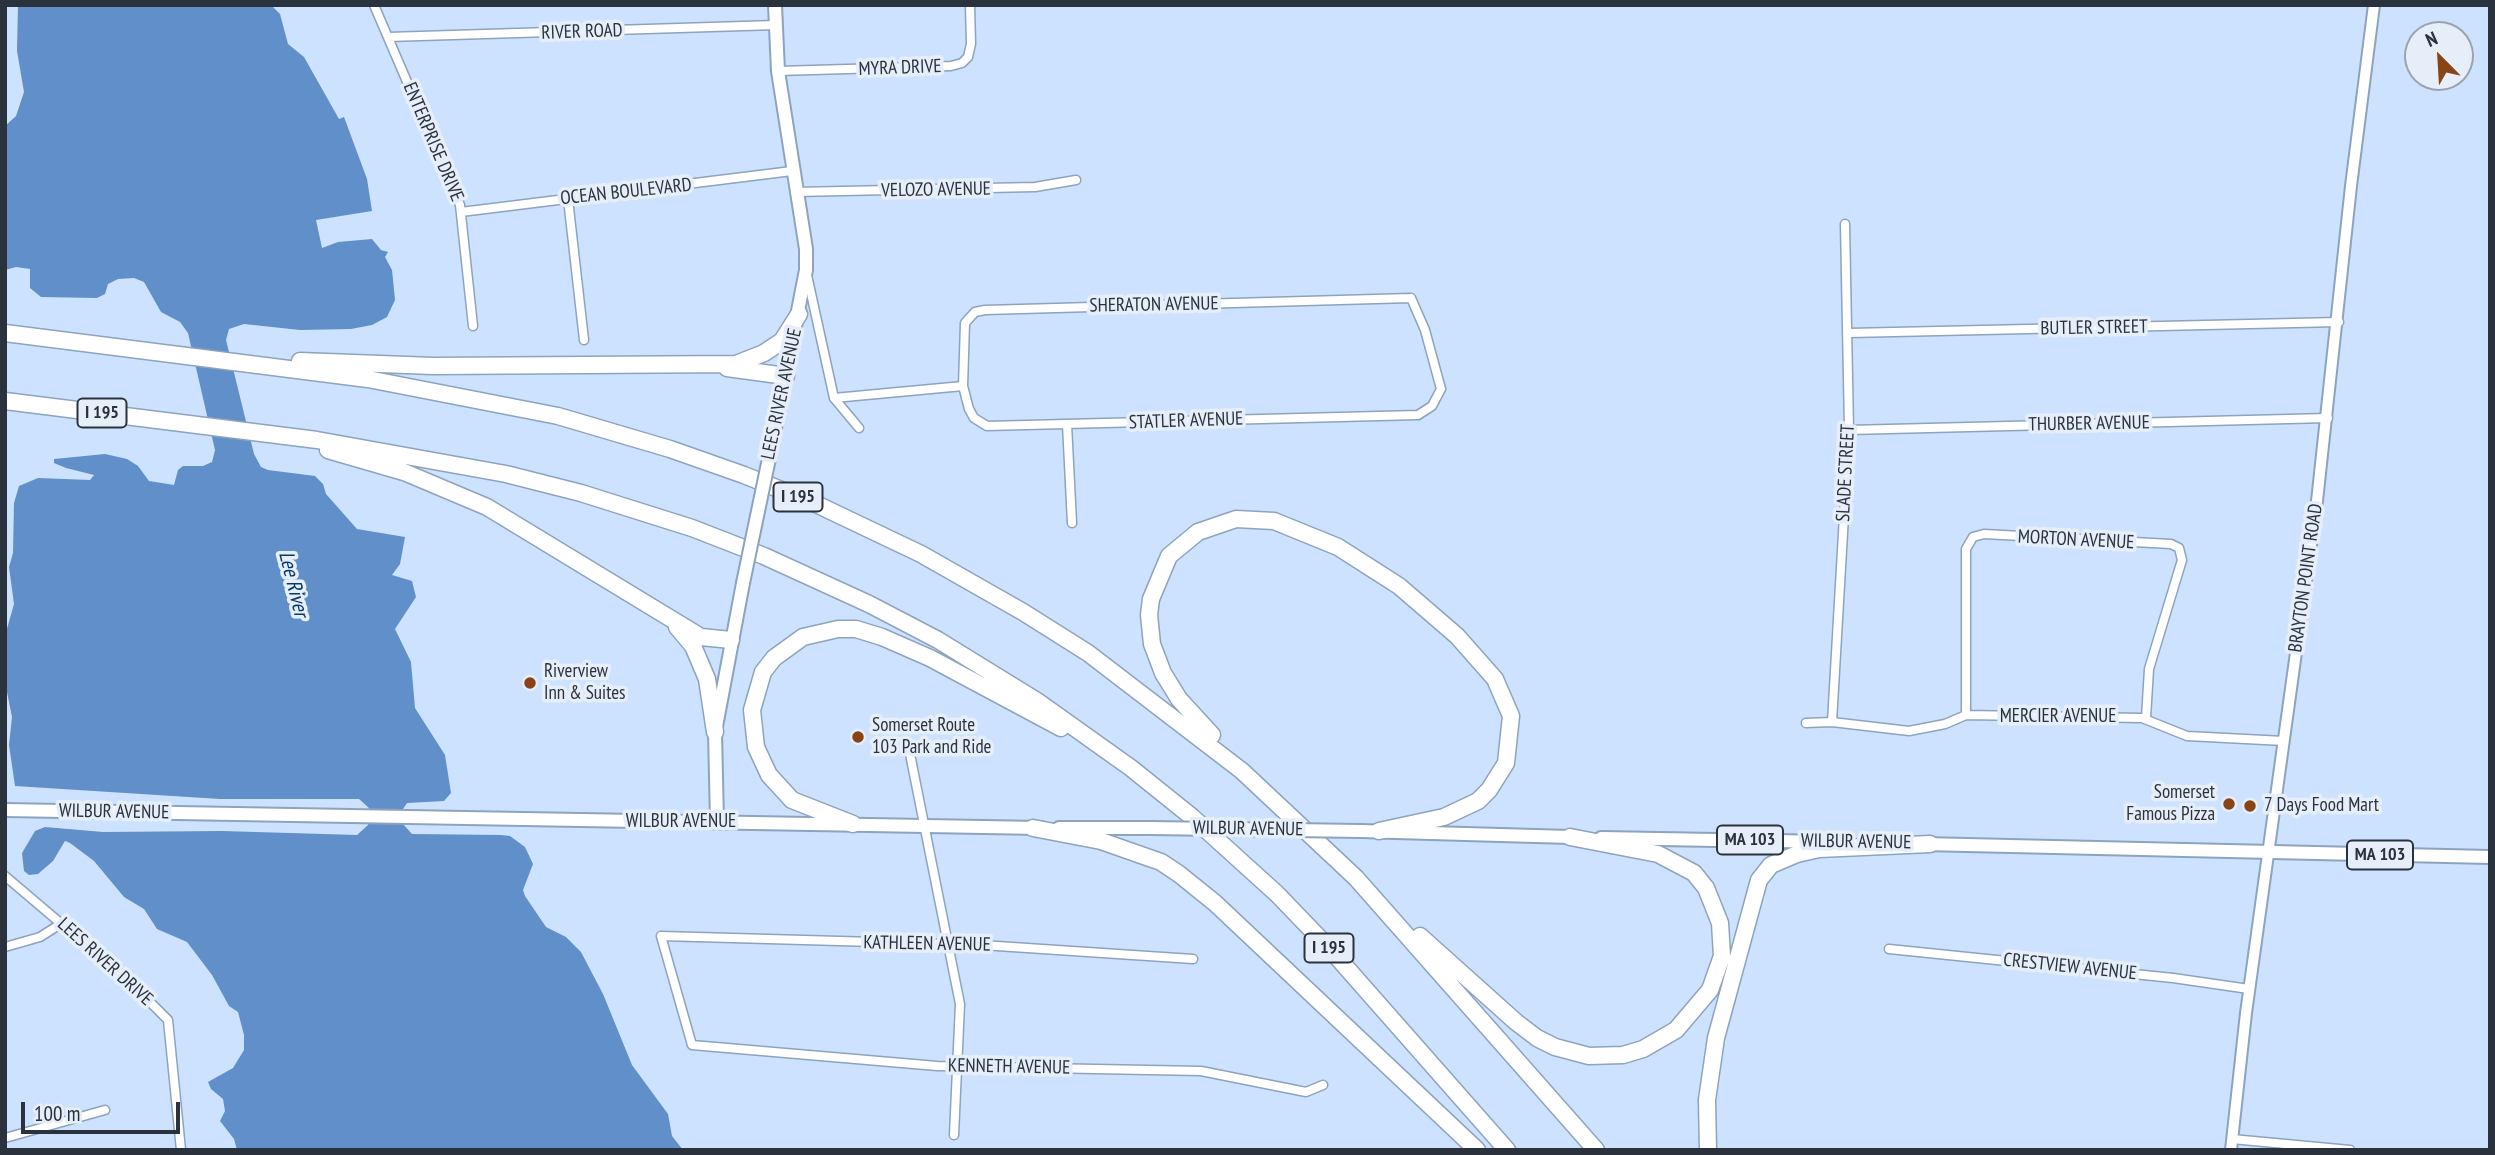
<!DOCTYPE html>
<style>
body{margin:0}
#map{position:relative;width:2495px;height:1155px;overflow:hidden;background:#cce2fe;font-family:"PT Sans Narrow",sans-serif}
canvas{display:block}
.frame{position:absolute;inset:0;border:7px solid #2a333d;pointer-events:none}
.north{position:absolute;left:2404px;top:21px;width:70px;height:70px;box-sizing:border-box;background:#e5eef9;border:2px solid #9aa3ae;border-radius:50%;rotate:336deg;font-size:19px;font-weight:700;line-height:28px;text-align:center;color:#2a333d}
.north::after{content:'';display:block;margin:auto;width:24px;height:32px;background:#884417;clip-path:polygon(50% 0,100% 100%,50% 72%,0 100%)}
.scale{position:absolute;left:21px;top:1102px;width:159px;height:32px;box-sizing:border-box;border:4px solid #2a333d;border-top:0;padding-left:9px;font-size:21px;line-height:24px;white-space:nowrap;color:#2a333d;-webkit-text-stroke:5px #e5eef9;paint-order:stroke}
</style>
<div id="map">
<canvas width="2495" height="1155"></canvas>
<div class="frame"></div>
<div class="north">N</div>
<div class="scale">100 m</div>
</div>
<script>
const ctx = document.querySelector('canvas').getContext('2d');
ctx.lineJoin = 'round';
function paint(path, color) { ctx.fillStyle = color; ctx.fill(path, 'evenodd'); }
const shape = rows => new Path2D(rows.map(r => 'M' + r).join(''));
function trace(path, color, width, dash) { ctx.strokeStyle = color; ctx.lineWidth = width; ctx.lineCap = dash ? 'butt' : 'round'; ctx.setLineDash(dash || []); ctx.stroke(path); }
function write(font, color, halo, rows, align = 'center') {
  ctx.font = font + ' "PT Sans Narrow",sans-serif'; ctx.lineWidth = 7; ctx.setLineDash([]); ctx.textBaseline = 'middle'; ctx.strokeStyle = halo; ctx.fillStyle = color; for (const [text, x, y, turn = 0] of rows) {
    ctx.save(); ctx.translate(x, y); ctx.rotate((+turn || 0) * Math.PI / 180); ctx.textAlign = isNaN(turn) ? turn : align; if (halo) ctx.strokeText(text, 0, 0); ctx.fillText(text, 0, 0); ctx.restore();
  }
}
paint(shape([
 [18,5,273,7,280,14,288,44,304,57,339,119,344,117,367,179,372,211,316,220,322,248,338,242,372,239,381,250,388,252,385,257,392,270,395,300,387,317,372,325,351,329,300,330,244,324,229,329,226,340,254,454,261,467,268,470,315,476,323,484,326,494,357,529,405,537,400,564,392,575,412,581,416,597,395,629,411,662,415,708,445,755,451,793,444,801,407,803,401,812,402,823,412,834,501,835,510,836,525,847,533,864,523,890,525,896,546,927,566,937,581,952,603,994,632,1065,668,1114,672,1136,683,1150,237,1150,234,1139,220,1121,225,1111,223,1099,211,1089,208,1082,233,1068,244,1050,244,1035,238,1012,229,1006,212,975,187,942,157,929,144,909,124,897,94,861,70,843,65,841,53,861,38,874,29,875,24,871,22,853,35,831,45,827,103,832,222,831,357,835,368,825,369,808,359,799,220,799,15,786,9,745,12,717,5,682,5,636,14,604,9,567,13,553,14,503,19,486,38,478,90,480,94,475,66,468,54,463,54,459,105,454,127,459,138,466,149,481,174,485,178,470,183,466,203,466,212,462,215,450,188,333,180,322,161,312,144,282,134,278,118,279,108,284,105,294,97,298,41,297,30,288,30,269,16,267,5,270,5,126,16,116,24,92,17,51]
]), '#608fc9');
const minor = shape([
 [374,5,460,205,473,326],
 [388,37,776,25],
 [778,71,951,66,962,63,968,57,971,44,970,5],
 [795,192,1035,187,1076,180],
 [568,199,584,340],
 [461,212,792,171],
 [807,275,834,398,859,428],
 [1411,298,1425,330,1441,389,1432,406,1418,415,987,426,974,418,969,409,963,386,965,323,975,312,985,310,1411,298],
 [1849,333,2339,322],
 [834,398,963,386],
 [1067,424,1072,523],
 [1849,430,2328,418],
 [1966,715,1966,549,1973,537,1984,534,2171,544,2179,548,2182,560,2149,669,2146,718],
 [1832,722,1849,430,1845,224],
 [1806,723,1832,722,1909,731,1945,724,1966,715,2142,718,2187,736,2284,741],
 [909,749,960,1004,954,1135],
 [5,876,131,983,168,1020,181,1150],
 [5,947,40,937,62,923],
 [1889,949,2173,978,2249,989],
 [1193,959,982,945,661,936,692,1045,937,1066,1201,1071,1306,1092,1323,1085],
 [5,1138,105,1110],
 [2232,1139,2350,1150]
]);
const tertiary = shape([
 [2231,1150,2246,1013,2317,501,2351,186,2374,5]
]);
const secondary = shape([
 [771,449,806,270,806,249,778,71,775,5],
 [5,810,1041,828],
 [717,822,715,732,743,583],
 [1059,828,1150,828],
 [1361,831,1570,837]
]);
const primary = shape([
 [1601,838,1832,842],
 [1923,844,2490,857]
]);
const motorway = shape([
 [5,333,368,379,558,416,670,449,744,475,816,504,921,554,1023,612,1088,653,1242,771,1356,878,1596,1150],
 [300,361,433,366,736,364,764,353,782,341,799,314],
 [727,368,786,376],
 [5,401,317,440,506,474,581,493,692,528,764,556,869,604,938,640,1037,701,1131,768,1192,817,1277,894,1330,949,1507,1150],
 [328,450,404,472,487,507,701,637,731,640],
 [677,627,693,646,707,679,715,732],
 [1212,735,1179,699,1163,673,1152,644,1149,615,1151,599,1169,556,1198,532,1236,519,1274,521,1338,547,1399,586,1457,636,1495,679,1511,716,1506,763,1489,790,1478,801,1444,817,1379,831],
 [853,824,792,800,769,775,756,747,752,710,763,672,774,658,803,637,838,629,856,629,882,637,930,658,1061,728],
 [1033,828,1101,841,1161,862,1179,874,1215,903,1477,1150],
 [1420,936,1516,1022,1537,1038,1555,1047,1589,1056,1623,1055,1643,1049,1676,1030,1710,990,1722,956,1720,923,1706,888,1694,873,1658,854,1570,837],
 [1708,1150,1707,1100,1716,1038,1759,880,1771,865,1797,854,1819,849,1930,844]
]);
trace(minor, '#8ea3bd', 11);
trace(tertiary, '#8ea3bd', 14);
trace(secondary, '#8ea3bd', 16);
trace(primary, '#8ea3bd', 16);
trace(motorway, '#8ea3bd', 19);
trace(minor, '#fff', 8);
trace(tertiary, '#fff', 10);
trace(secondary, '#fff', 12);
trace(primary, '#fff', 12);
trace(motorway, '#fff', 16);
const secondaryBridge = shape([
 [743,583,771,449],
 [1150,828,1361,831]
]);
trace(secondaryBridge, '#8ea3bd', 16, []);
trace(secondaryBridge, '#fff', 12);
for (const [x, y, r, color] of [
 [530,683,7,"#884417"],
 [858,737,7,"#884417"],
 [2229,804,7,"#884417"],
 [2250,806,7,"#884417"]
]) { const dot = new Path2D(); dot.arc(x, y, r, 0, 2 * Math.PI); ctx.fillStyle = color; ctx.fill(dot); trace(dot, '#e5eef9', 2.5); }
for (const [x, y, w] of [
 [102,413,49],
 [798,497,49],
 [1750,840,66],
 [2380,855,66],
 [1329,948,49]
]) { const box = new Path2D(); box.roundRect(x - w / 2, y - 14.5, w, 29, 5); ctx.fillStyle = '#e5eef9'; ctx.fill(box); trace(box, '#2a333d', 2); }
write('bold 18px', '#2a333d', null, [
 ["I 195",102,413],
 ["I 195",798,497],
 ["MA 103",1750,840],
 ["MA 103",2380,855],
 ["I 195",1329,948]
]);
write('19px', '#2a333d', '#e5eef9', [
 ["RIVER ROAD",582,32,-2],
 ["MYRA DRIVE",900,68,-2],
 ["ENTERPRISE DRIVE",433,142,67],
 ["VELOZO AVENUE",936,190,-1],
 ["OCEAN BOULEVARD",626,192,-6],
 ["SHERATON AVENUE",1154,305,-1],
 ["BUTLER STREET",2094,328,-1],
 ["LEES RIVER AVENUE",782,394,-78],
 ["STATLER AVENUE",1186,421,-2],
 ["THURBER AVENUE",2089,424,-1],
 ["SLADE STREET",1846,473,-87],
 ["MORTON AVENUE",2076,540,3],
 ["BRAYTON POINT ROAD",2306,578,-82],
 ["MERCIER AVENUE",2058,717],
 ["WILBUR AVENUE",114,812,1],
 ["WILBUR AVENUE",681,822],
 ["WILBUR AVENUE",1248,829,1],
 ["WILBUR AVENUE",1856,842,1],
 ["KATHLEEN AVENUE",927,944,1],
 ["LEES RIVER DRIVE",105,962,42],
 ["CRESTVIEW AVENUE",2070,967,6],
 ["KENNETH AVENUE",1009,1067,1]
]);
write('19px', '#2a333d', '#e5eef9', [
 ["Riverview",544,672],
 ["Inn & Suites",544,694],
 ["Somerset Route",872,726],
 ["103 Park and Ride",872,748],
 ["Somerset",2215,793,"right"],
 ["Famous Pizza",2215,815,"right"],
 ["7 Days Food Mart",2264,806]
], 'left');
write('italic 21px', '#06396e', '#e5eef9', [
 ["Lee River",293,584,76]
]);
</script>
